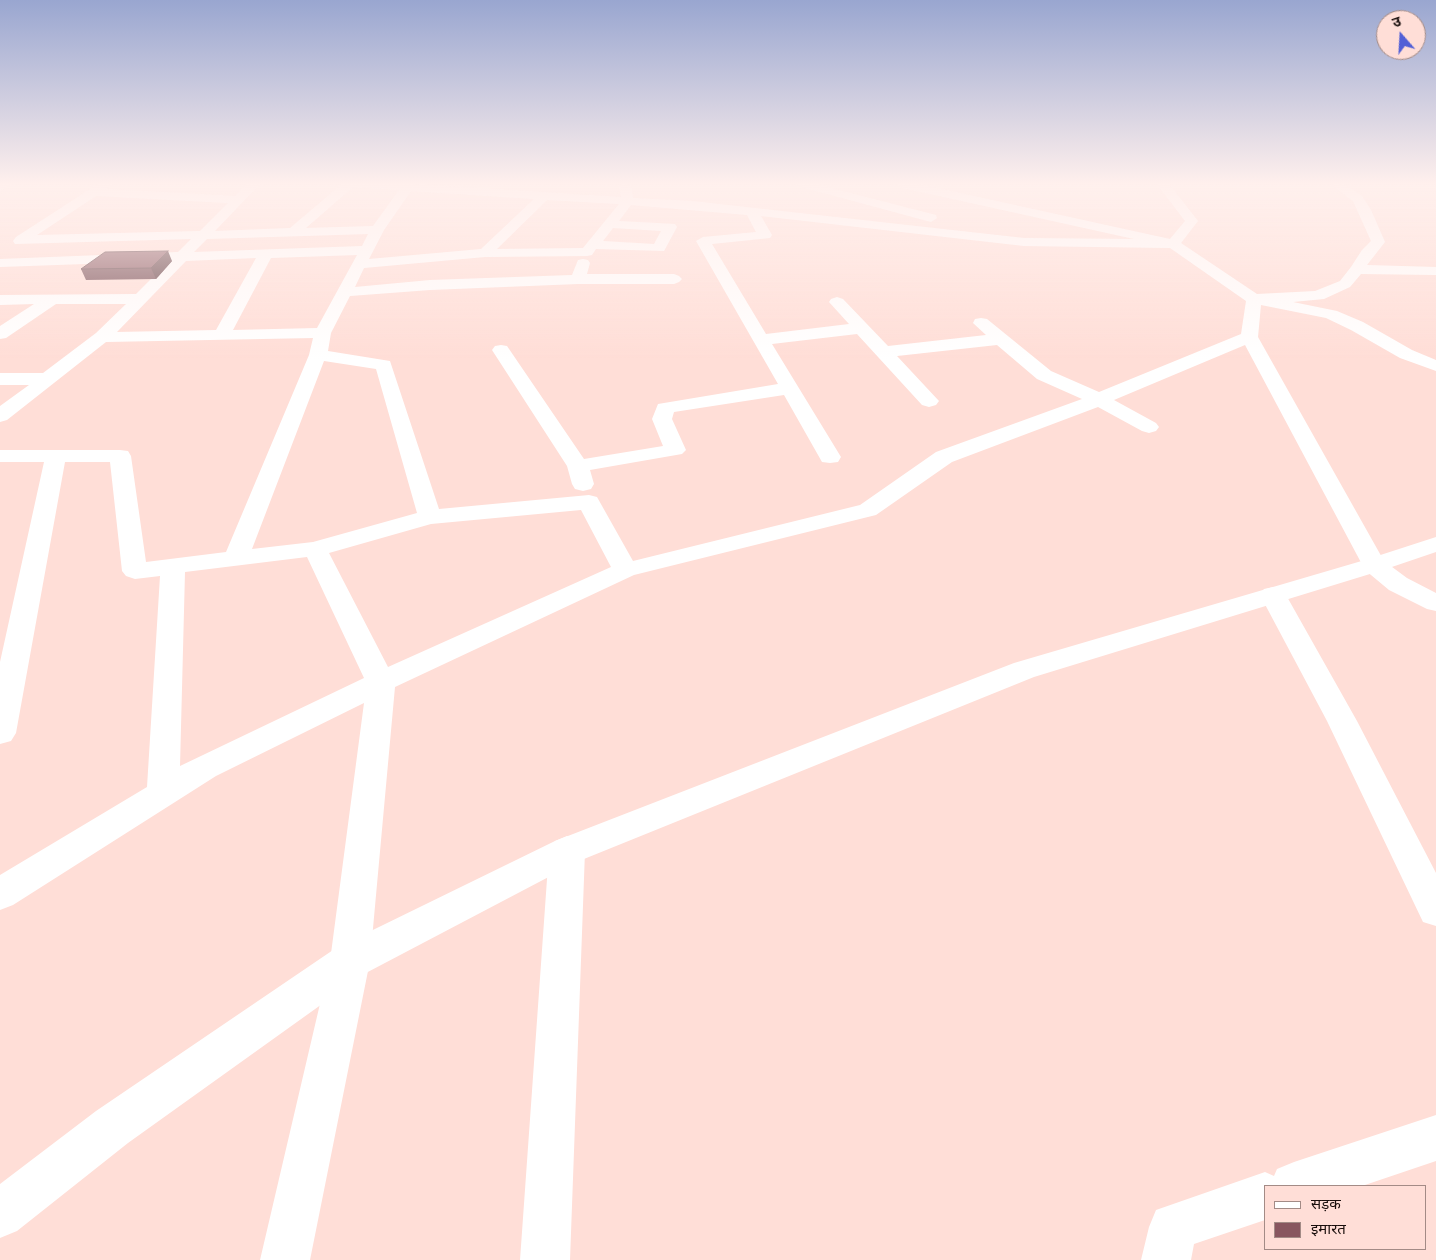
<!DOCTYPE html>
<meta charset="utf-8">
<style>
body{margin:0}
#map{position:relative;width:1436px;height:1260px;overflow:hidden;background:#ffded7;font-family:"Asap Condensed","Noto Sans Devanagari",sans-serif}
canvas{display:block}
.legend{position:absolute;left:1264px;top:1185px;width:162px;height:65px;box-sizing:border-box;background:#ffded7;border:1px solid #a38b86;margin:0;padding:6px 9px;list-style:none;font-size:15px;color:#190e0c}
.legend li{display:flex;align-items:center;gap:10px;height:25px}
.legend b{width:25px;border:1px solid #a38b86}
.north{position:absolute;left:1376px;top:10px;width:50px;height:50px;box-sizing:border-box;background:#ffded7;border:1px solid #a38b86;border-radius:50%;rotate:341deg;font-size:14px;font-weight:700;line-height:20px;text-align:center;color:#190e0c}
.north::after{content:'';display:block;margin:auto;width:18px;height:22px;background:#5260d6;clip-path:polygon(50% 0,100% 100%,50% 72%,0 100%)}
</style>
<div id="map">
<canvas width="1436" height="1260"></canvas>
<ul class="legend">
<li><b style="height:6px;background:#fff"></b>सड़क</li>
<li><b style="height:14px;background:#88565f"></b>इमारत</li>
</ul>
<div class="north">उ</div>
</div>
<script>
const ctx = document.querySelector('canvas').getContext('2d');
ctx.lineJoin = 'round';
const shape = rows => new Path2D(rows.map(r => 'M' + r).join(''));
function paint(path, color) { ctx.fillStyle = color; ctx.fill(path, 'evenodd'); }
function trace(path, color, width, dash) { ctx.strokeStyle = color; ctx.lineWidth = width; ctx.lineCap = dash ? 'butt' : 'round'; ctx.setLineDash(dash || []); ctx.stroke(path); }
paint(shape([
 [98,184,112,184,106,189,235,196,247,184,260,184,215,231,290,228,342,184,413,184,621,197,619,187,621,185,627,184,631,187,633,198,692,201,1024,238,1134,239,903,188,897,184,919,184,1170,239,1185,221,1157,184,1169,184,1198,221,1181,243,1257,294,1315,291,1340,281,1351,267,1362,250,1371,241,1353,201,1332,185,1344,184,1362,196,1371,210,1385,242,1367,265,1436,267,1436,275,1361,274,1350,287,1324,299,1293,302,1337,311,1363,322,1412,350,1436,360,1436,371,1400,358,1351,330,1326,318,1261,305,1258,337,1384,561,1407,578,1436,593,1436,611,1427,609,1389,590,1365,570,1245,345,1114,400,1156,423,1159,427,1156,431,1149,433,1142,431,1098,407,952,462,876,515,634,575,395,687,370,961,310,1260,260,1260,330,961,364,703,216,776,13,905,0,910,0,875,147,787,160,576,135,579,126,576,122,571,110,462,65,462,16,733,11,741,0,744,0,662,44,462,0,462,0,450,120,450,128,451,131,456,146,562,226,552,309,355,313,338,106,342,7,420,0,422,0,406,29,385,0,385,0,373,43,373,96,333,126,304,56,304,6,338,0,339,0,326,34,304,0,305,0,295,136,294,169,261,0,267,0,259,178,252,191,239,15,244,13,241,16,237,98,184],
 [353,187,399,190,373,226,306,228,353,187],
 [411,191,534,199,481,249,369,259,384,230,411,191],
 [96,196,228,203,200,231,37,235,96,196],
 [547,200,619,204,583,248,497,249,547,200],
 [631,205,747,215,756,232,703,237,696,241,778,384,658,404,652,419,663,446,584,459,507,346,501,345,495,346,492,350,567,466,572,484,575,489,583,491,591,489,594,484,590,470,682,454,686,450,672,419,674,412,784,395,822,462,830,463,838,462,841,457,772,344,857,334,922,405,929,407,936,405,939,401,897,356,997,345,1037,379,1082,399,936,452,860,505,633,561,597,497,589,495,439,509,390,361,328,351,331,333,350,296,430,290,578,284,674,284,679,282,682,279,679,276,674,274,587,274,590,263,588,260,583,259,578,260,572,275,430,280,355,287,364,268,485,257,587,256,592,255,596,249,664,251,677,227,675,224,619,221,631,205],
 [761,216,1024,246,1170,248,1246,301,1241,334,1099,392,1051,371,987,319,981,318,975,319,973,323,986,335,888,346,843,299,837,297,831,299,829,302,849,324,766,334,712,244,770,238,772,235,761,216],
 [613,228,661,231,654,244,603,241,613,228],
 [368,234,362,246,194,252,207,239,368,234],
 [357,255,317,328,233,330,271,258,357,255],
 [256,258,216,330,117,332,186,261,256,258],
 [324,361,376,369,417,513,313,542,252,549,324,361],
 [581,510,611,567,388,667,329,553,431,524,581,510],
 [307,557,364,678,180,766,185,572,307,557],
 [796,184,815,184,936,215,937,218,931,222,798,186,796,184],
 [1273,587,1282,589,1286,595,1357,721,1436,873,1436,926,1423,922,1327,721,1260,595,1264,589,1273,587],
 [567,836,579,841,585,851,570,1260,520,1260,549,851,555,841,567,836],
 [1436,1115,1436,1161,1362,1186,1265,1186,1265,1220,1194,1244,1191,1260,1141,1260,1149,1227,1156,1210,1265,1172,1274,1176,1277,1169,1294,1162,1436,1115]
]), '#fff');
paint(shape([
 [0,184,11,184,0,191,0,184],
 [1436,537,1436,552,1383,570,1034,677,579,861,364,974,128,1143,17,1231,0,1238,0,1184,96,1111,336,948,555,841,1014,663,1365,560,1436,537]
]), '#fff');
paint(shape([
 [172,261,156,279,86,280,81,269]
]), '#754a52');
paint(shape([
 [168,251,172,261,156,279,151,268]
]), '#5f3c42');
const building = shape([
 [168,251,151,268,81,269,105,252,168,251]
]);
paint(building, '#88565f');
trace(building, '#5f3c42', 1);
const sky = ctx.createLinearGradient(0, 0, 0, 360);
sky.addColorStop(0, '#99a6d0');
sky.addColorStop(0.51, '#fff0ed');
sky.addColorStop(1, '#fff0ed00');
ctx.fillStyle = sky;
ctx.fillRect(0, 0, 1436, 360);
</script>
